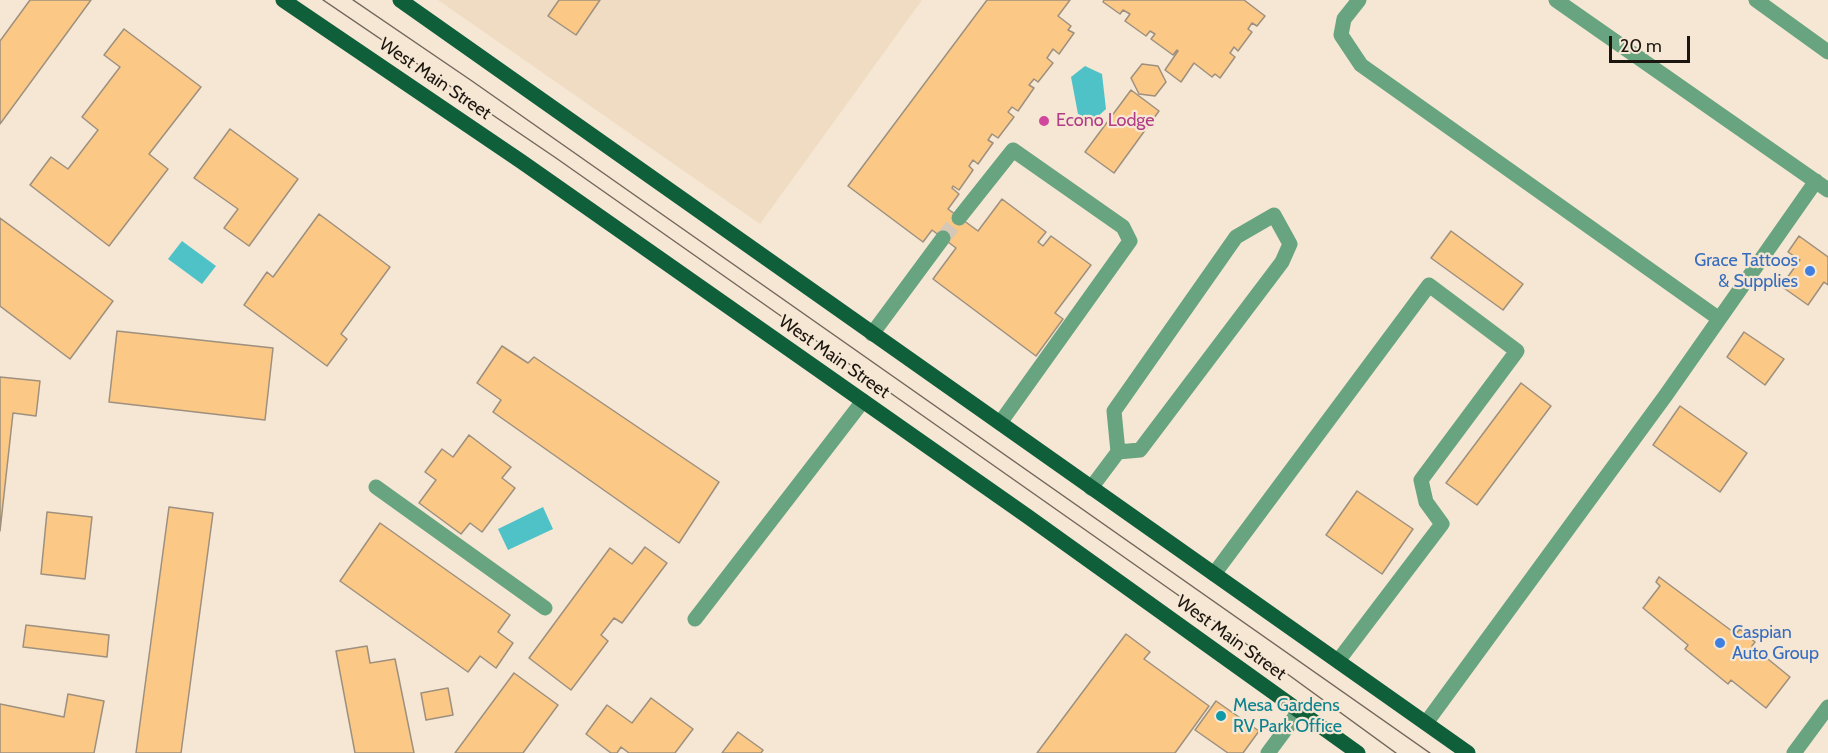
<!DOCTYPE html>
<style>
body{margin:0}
#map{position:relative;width:1828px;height:753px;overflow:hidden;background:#f6e7d4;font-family:Cabin,sans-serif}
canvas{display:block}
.scale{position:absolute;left:1609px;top:36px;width:81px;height:27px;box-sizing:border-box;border:3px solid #1b160f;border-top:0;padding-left:8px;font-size:18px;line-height:21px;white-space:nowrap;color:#1b160f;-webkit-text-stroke:4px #f6e7d4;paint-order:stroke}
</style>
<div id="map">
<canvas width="1828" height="753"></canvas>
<div class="scale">20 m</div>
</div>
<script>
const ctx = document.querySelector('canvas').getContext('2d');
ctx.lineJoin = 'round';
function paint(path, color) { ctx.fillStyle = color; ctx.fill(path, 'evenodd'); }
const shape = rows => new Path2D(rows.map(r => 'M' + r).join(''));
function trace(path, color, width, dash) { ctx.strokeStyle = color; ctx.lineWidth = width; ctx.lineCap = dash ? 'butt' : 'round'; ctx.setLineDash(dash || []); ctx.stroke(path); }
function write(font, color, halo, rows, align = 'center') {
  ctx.font = font + ' Cabin,sans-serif'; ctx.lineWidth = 4.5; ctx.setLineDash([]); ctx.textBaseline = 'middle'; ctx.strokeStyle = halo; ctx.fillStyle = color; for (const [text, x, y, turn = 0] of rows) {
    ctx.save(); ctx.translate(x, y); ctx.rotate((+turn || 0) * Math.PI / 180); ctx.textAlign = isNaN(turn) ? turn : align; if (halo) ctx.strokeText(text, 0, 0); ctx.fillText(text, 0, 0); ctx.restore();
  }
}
paint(shape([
 [438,0,922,0,760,224]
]), '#f0dcc3');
paint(shape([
 [1085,66,1102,74,1106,109,1093,121,1078,114,1071,77],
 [182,241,216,266,202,284,168,259],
 [543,507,553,529,508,550,498,529]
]), '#4fc2c8');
const building = shape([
 [30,0,91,0,0,124,0,41,30,0],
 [559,0,600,0,576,35,548,16,559,0],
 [987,0,1070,0,1058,16,1071,26,1068,30,1074,33,1059,54,1053,49,1047,58,1053,63,1038,82,1034,79,1029,85,1034,88,1018,111,1012,107,1008,112,1014,117,998,138,992,134,988,140,993,143,978,164,973,160,969,166,973,170,959,190,953,186,952,188,959,194,948,209,978,231,1002,199,1046,232,1038,242,1043,246,1051,236,1091,265,1055,313,1063,319,1036,356,933,279,956,248,932,230,923,242,848,186,987,0],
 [1104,0,1244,0,1265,16,1257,26,1252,23,1248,29,1252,32,1238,51,1234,47,1230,53,1235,57,1220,78,1215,74,1212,77,1194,63,1181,82,1165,70,1178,51,1177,50,1173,55,1151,39,1155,34,1150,31,1146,36,1125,21,1130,14,1123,10,1120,14,1103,2,1104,0],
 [124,29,201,87,149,154,168,169,109,246,30,185,51,157,68,169,98,130,82,117,120,67,104,55,124,29],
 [1142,64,1158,66,1166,82,1155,96,1139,94,1131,78,1142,64],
 [1131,90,1159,111,1114,173,1085,152,1131,90],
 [230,129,298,179,249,246,224,228,238,209,194,178,230,129],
 [319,214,390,267,341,334,347,339,327,366,244,305,267,272,273,277,319,214],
 [0,218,113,301,70,359,0,306,0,218],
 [1451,231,1523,284,1503,310,1431,258,1451,231],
 [1799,236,1828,257,1828,285,1824,282,1808,305,1781,286,1800,260,1788,252,1799,236],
 [117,331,273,348,265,420,109,402,117,331],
 [1744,332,1784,359,1765,385,1727,357,1744,332],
 [502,346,528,363,534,357,719,482,679,543,493,412,501,400,477,383,502,346],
 [0,377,40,381,36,416,13,413,0,531,0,377],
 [1521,383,1551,406,1477,505,1446,483,1521,383],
 [1680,406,1747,453,1720,492,1653,445,1680,406],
 [469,435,511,467,502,478,515,488,482,532,470,523,461,534,419,503,436,480,425,472,442,449,453,457,469,435],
 [1357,491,1413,529,1382,574,1326,535,1357,491],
 [169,507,213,513,181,753,136,753,169,507],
 [47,512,92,517,85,579,41,574,47,512],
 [380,523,510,615,498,632,513,643,496,668,480,656,468,672,340,581,380,523],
 [645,547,667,563,622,623,614,618,601,635,608,641,571,690,529,658,610,548,632,564,645,547],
 [1659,577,1736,634,1740,629,1755,642,1752,646,1790,677,1766,708,1731,680,1728,684,1685,649,1688,645,1643,608,1660,586,1656,582,1659,577],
 [26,625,109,635,107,657,23,647,26,625],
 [1126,634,1150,652,1144,659,1209,706,1175,753,1037,753,1126,634],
 [367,646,370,663,395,659,414,753,355,753,336,651,367,646],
 [514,673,558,705,523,753,455,753,514,673],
 [448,688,453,715,426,720,421,693,448,688],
 [68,694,104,701,94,753,0,753,0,704,64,717,68,694],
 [651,698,693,729,675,753,629,753,621,747,617,753,611,753,586,734,607,705,632,723,651,698],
 [1216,701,1259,731,1243,753,1228,753,1195,730,1216,701],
 [738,732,763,750,761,753,722,753,738,732]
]);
paint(building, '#fbc885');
trace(building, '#9e907f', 1.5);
trace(shape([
 [943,238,959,218]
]), '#d5c8b6', 15, [15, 8]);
trace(shape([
 [1359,0,1344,19,1341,35,1361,65,1718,318],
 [1556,0,1828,190],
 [1756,0,1828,52],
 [959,218,1013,150,1123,227,1130,241,1000,423],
 [872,334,943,238],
 [376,487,545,608],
 [1091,488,1118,452,1114,411,1236,237,1274,215,1290,244,1282,262,1140,450,1118,452],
 [1214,574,1429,285,1517,351,1421,480,1426,502,1442,524,1338,661],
 [695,619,863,401],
 [1426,723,1666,395,1816,181],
 [1268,753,1300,710],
 [1794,753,1828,707]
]), '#67a47f', 15);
trace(shape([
 [283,0,522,162,1027,516,1358,753],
 [400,0,1468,753]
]), '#0e5f3a', 15);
trace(shape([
 [323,0,556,158,1205,614,1396,753],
 [353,0,472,81,1430,753]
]), '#71685c', 1.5);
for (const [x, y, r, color] of [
 [1044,121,6,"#d1479c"],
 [1810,271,6,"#3f7fe0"],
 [1720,643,6,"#3f7fe0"],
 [1221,716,6,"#0f9aa8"]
]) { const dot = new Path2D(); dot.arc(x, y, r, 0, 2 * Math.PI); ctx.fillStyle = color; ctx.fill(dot); trace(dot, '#f6e7d4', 2); }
write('18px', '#1b160f', '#f6e7d4', [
 ["West Main Street",435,79,34],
 ["West Main Street",834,357,35],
 ["West Main Street",1231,638,36]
]);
write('18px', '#b23c85', '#f6e7d4', [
 ["Econo Lodge",1056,121]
], 'left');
write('18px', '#366cbe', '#f6e7d4', [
 ["Grace Tattoos",1798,261],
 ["& Supplies",1798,282],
 ["Caspian",1732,633,"left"],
 ["Auto Group",1732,654,"left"]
], 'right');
write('18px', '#0d838f', '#f6e7d4', [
 ["Mesa Gardens",1233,706],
 ["RV Park Office",1233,727]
], 'left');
</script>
